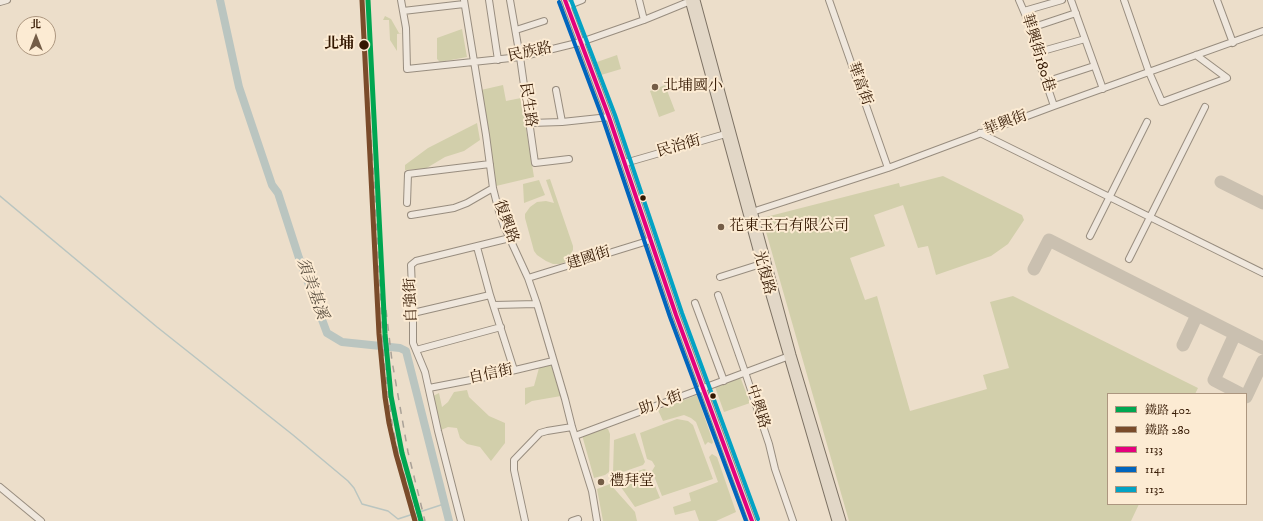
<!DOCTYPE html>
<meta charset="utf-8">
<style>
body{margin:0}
#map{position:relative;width:1263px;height:521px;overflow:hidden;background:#ecdeca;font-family:"IM FELL DW Pica","Noto Serif TC",serif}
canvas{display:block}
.legend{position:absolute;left:1107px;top:393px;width:140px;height:112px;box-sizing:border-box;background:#fcebd3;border:1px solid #ac967f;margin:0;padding:5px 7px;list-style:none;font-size:12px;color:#331700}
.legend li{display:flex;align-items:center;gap:8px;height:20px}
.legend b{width:20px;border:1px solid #ac967f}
.north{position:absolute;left:16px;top:16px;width:40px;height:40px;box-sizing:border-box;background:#fcebd3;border:1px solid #ac967f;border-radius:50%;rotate:0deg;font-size:11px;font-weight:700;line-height:16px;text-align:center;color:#331700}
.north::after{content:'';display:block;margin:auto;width:14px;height:18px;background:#745d47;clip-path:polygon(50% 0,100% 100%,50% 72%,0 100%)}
</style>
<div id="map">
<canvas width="1263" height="521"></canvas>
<ul class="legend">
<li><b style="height:5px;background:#00a651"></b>鐵路 402</li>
<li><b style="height:5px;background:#7a4b2a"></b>鐵路 280</li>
<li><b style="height:5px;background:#e5007d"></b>1133</li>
<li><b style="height:5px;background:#0065bd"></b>1141</li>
<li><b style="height:5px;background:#03a2c4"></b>1132</li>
</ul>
<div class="north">北</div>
</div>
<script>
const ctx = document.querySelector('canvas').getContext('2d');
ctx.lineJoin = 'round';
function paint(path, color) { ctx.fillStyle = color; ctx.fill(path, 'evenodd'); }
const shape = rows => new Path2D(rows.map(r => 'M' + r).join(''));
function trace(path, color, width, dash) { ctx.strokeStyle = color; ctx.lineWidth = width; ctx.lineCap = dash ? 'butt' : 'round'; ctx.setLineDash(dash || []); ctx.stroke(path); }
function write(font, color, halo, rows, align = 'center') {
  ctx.font = font + ' "IM FELL DW Pica","Noto Serif TC",serif'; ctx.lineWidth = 4; ctx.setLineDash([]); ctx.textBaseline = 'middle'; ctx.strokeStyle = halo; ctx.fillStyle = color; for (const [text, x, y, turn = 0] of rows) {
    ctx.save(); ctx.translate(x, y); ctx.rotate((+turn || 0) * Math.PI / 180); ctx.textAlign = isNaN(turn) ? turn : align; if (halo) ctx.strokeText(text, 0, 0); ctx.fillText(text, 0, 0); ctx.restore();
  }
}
paint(shape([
 [385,16,391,19,399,33,402,33,397,34,397,51,390,40,389,20,383,20],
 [462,29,467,57,440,62,437,59,437,38],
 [617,55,621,69,601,75,597,62],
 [503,85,506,101,521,98,534,177,496,186,481,90],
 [665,85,675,111,659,117,650,91],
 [477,123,480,140,464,151,445,157,425,169,405,170,405,165,428,148],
 [943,176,1022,215,1024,220,1008,244,991,256,936,275,928,246,918,248,903,205,874,215,885,246,850,258,865,300,877,296,910,411,987,389,983,375,1009,368,990,302,1013,296,1198,388,1195,394,1108,394,1108,504,1139,504,1131,521,849,521,762,218,899,183,900,187],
 [550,179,573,246,573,250,569,257,565,262,560,264,553,264,546,261,537,255,534,251,525,218,525,214,530,207,537,202,546,201,554,203,546,180],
 [539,180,545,195,524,203,523,184],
 [551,365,561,396,532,401,525,405,525,388,534,386,539,368],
 [737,378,741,379,750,403,724,412,715,387],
 [467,390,469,397,489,416,505,423,505,443,491,461,480,447,467,444,460,438,457,428,448,427,441,430,433,396,439,393,442,407,448,402,454,392],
 [697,395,713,442,712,444,708,442,705,445,696,422,691,418,684,415,663,421,658,410],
 [677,419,688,421,693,425,713,479,662,496,652,471,655,466,652,461,647,459,640,433],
 [604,428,608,429,610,434,609,472,605,475,594,478,582,435],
 [635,433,645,462,643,465,614,475,613,473,614,440],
 [712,454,717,457,736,512,716,521,699,521,695,510,675,515,673,507,691,501,689,493,718,482,709,457],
 [644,469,649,471,660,498,635,507,616,480,618,478],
 [610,484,635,512,637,521,603,521,597,489]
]), '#d2cfab');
trace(shape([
 [0,196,157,327,293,435,348,481,354,488,362,504,388,511,398,519,444,504]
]), '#bac5c0', 1.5);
trace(shape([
 [220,0,239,87,272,185,278,193,299,258,327,333,342,342,400,348,406,351,449,521]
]), '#bac5c0', 8);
trace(shape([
 [1221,182,1263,203],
 [1034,269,1049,240,1263,348],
 [1235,334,1214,380,1241,394],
 [1183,345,1197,315],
 [1246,397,1263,361]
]), '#cac0b0', 13);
const minor = shape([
 [401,0,406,28,407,69,520,57,581,42,644,20,693,0],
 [464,0,486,135,493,188,498,208,504,226,528,278,537,304,565,399,572,427,592,491,597,521],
 [489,0,498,60],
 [510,0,520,57,535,163,569,159],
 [565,0,609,117,676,315,752,521],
 [639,0,644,20],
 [829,0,888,168],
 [1019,0,1031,28,1039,52],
 [1071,0,1103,89],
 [1124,0,1149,72,1162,102,1227,78,1196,55],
 [1217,0,1233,43],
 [0,2,7,0],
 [567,6,582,0],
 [403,11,464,4],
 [1024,11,1062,0],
 [1031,28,1076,13],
 [516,30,544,21],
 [1039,52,1036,53,1054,106],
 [1039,52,1085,39],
 [1045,82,1094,66],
 [556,90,562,122],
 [530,123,562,122,609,117],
 [980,133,1263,273],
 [625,163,729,133],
 [407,203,408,174,490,164],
 [749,213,888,168,1054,106,1263,31],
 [411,215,454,208,467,203,493,188],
 [1090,236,1147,122],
 [477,247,490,295],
 [1129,259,1205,107],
 [720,277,761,264],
 [528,278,651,240],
 [718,295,745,372,769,444,775,469,793,521],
 [695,303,724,381],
 [494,305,537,304],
 [413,313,490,295,514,370],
 [416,350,501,327],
 [429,388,486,377,553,361],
 [575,436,792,355],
 [0,487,41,521],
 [461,521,438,431,425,372,413,343,413,313,411,265,416,261,510,238],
 [525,521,514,470,514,460,540,433,547,431,572,427],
 [572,521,578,519]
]);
const major = shape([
 [689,0,761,264,836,521],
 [696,0,792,355,842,521]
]);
trace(minor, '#988d7f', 8);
trace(major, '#7d7264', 9);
trace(minor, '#efe7dd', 6);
trace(major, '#e2d7c7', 7);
trace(shape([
 [362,0,375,198,384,361,392,423,398,453,417,521],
 [386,310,392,361,408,452,425,521]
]), '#a9a197', 1.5, [7, 7]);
trace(shape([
 [565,0,609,117,676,315,752,521]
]), '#e5007d', 4);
trace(shape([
 [559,2,603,119,670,317,746,521]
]), '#0065bd', 4);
trace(shape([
 [571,0,615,115,682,313,758,519]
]), '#03a2c4', 4);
trace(shape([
 [368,0,385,334,391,396,402,453,421,521]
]), '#00a651', 5);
trace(shape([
 [362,0,379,334,385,397,389,423,396,454,415,521]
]), '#7a4b2a', 5);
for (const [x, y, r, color] of [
 [364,45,5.5,"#331700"],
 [655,87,4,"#745d47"],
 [643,198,3.5,"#331700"],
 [721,227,4,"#745d47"],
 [713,396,3.5,"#331700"],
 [601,482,4,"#745d47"]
]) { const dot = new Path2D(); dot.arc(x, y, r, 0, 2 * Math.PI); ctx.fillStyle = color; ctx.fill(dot); trace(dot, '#fcebd3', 1.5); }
write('bold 15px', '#331700', '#fcebd3', [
 ["北埔",354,45]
], 'right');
write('15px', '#331700', '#fcebd3', [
 ["民族路",530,53,-12],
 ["華興街180巷",1037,53,73],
 ["華富街",859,84,70],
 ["民生路",527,105,82],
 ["華興街",1006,124,-21],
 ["民治街",679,147,-16],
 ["復興路",505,222,70],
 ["建國街",589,259,-18],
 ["光復路",763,273,75],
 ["自強街",412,300,-92],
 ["自信街",491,375,-12],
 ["助人街",661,404,-20],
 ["中興路",757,407,72]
]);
write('15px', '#331700', '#fcebd3', [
 ["北埔國小",663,87],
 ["花東玉石有限公司",729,227],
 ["禮拜堂",609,482]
], 'left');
write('italic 16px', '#5b5041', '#fcebd3', [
 ["須美基溪",311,289,70]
]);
</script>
